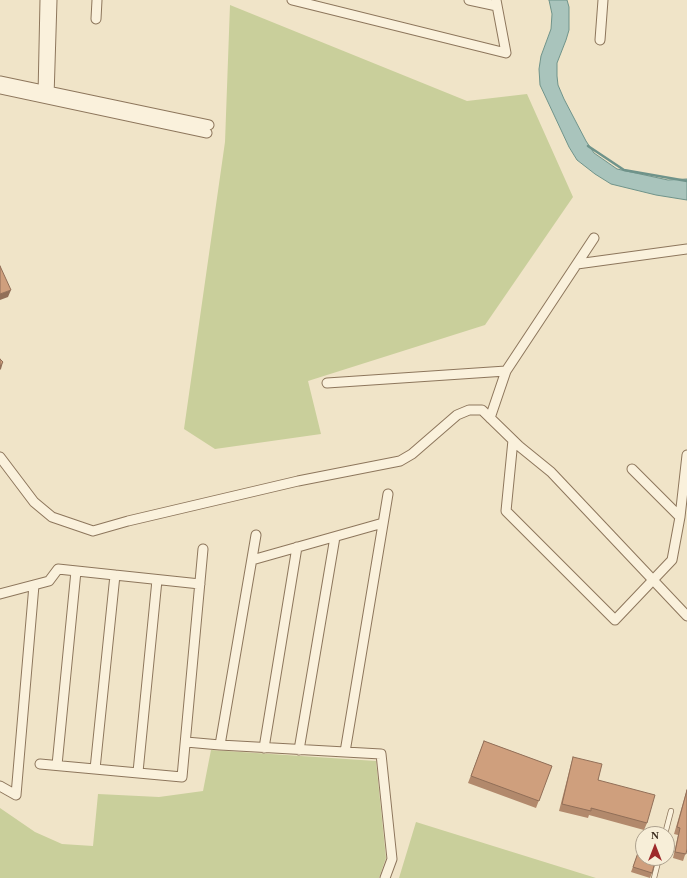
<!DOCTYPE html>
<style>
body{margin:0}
#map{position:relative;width:687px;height:878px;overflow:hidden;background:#f0e4c8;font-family:Georgia,serif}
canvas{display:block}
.north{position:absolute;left:635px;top:826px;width:40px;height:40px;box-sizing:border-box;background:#f7eed8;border:1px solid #ada18e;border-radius:50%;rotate:0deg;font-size:11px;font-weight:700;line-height:16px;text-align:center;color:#3d2e20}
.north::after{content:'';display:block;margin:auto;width:14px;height:18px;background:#9e2a2b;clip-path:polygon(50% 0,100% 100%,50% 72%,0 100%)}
</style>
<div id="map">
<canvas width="687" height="878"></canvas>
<div class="north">N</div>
</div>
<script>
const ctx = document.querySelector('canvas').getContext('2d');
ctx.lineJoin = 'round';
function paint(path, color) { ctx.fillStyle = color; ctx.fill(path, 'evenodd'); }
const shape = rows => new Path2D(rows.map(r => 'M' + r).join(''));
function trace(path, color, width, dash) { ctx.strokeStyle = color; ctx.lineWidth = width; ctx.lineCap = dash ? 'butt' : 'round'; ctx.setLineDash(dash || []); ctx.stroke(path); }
paint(shape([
 [230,5,467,101,527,94,573,197,485,325,308,381,321,434,215,449,184,429,225,142],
 [211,750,376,761,386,858,379,878,0,878,0,808,35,832,62,844,93,846,98,794,159,797,203,791],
 [416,822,596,878,399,878]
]), '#c9cf9b');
const water = shape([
 [549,0,567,0,569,7,569,30,566,40,557,63,557,76,558,85,564,99,586,141,594,153,617,169,668,180,687,179,687,200,656,195,611,184,595,174,577,160,569,147,540,85,539,69,541,56,551,29,552,14,549,0]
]);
paint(water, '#a9c4bc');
trace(water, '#6f938a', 1);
trace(shape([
 [588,146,624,170,687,181]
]), '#6f938a', 2.5);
const service = shape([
 [665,834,671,811],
 [654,878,659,858]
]);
const minor = shape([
 [292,0,506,53,496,0],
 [469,0,497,6],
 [96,19,97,0],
 [600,40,603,0],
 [0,81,209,125],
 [0,89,207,133],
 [43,95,45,0],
 [49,97,52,0],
 [577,264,687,249],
 [327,383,506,371],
 [490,418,506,371,594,238],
 [513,440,506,511,615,620,672,560,680,517,687,455],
 [0,457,34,502,52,517,93,531,128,521,298,481,400,461,412,454,457,415,469,410,482,410,519,446,551,472,687,616],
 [632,469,680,517],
 [252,560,383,523],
 [0,594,49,581,58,569,200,584],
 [186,742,220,745,381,754,392,859,385,878],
 [220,745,256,535],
 [264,748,297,547],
 [299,750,335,537],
 [345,752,388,494],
 [40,764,182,777,203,549],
 [57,765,76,571],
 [95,769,115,575],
 [138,772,157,580],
 [0,786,16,795,34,585]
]);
trace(service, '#8d765c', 6);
trace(minor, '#8d765c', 11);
trace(service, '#faf1dc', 4.5);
trace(minor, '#faf1dc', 9);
paint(shape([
 [484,741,552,766,536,808,468,783],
 [573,757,647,823,644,830,589,815,588,818,559,811,571,764],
 [687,789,687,849,683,861,673,858,678,835,674,834],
 [640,847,652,873,650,878,631,872]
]), '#b2896c');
paint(shape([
 [11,290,8,297,0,300,0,294],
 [3,362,1,369,0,370,0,366]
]), '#916f58');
const building = shape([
 [0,266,11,290,0,294,0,266],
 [0,359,3,362,0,366,0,359],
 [484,741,552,766,539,801,471,776,484,741],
 [573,757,602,764,598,780,655,795,647,823,591,808,591,811,562,804,573,757],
 [687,790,687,849,686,854,675,852,680,828,677,827,687,790],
 [654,828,664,831,663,834,653,834,654,828],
 [640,847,643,848,643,858,656,858,652,873,633,867,640,847]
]);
paint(building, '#cf9f7d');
trace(building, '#916f58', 1);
</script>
